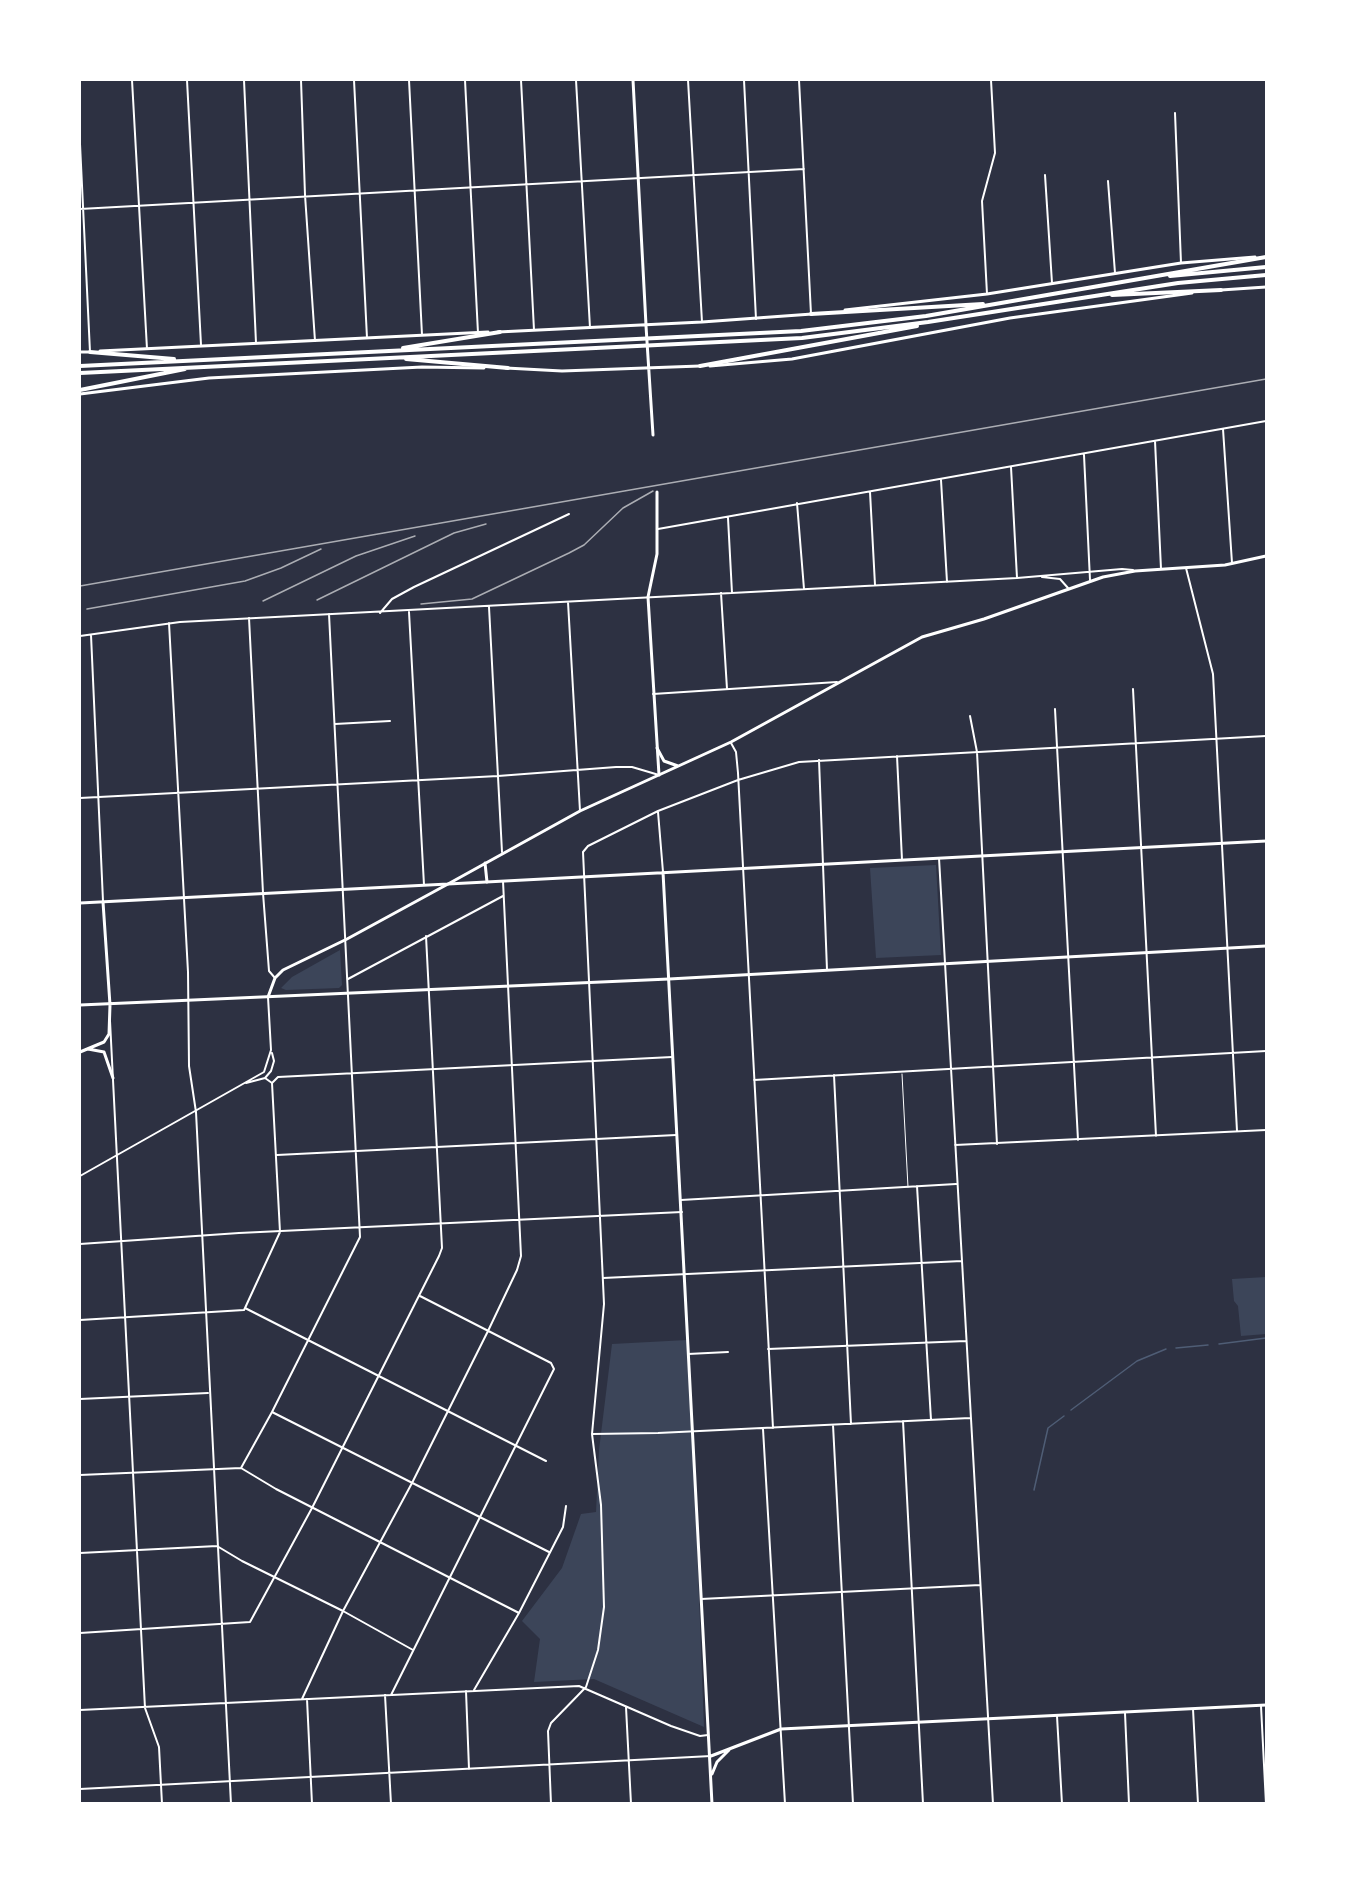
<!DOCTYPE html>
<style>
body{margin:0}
#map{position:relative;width:1346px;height:1883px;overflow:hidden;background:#2d3142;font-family:"Source Serif 4",serif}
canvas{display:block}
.frame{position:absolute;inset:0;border:81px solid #fff;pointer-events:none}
</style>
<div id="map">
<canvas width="1346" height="1883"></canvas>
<div class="frame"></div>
</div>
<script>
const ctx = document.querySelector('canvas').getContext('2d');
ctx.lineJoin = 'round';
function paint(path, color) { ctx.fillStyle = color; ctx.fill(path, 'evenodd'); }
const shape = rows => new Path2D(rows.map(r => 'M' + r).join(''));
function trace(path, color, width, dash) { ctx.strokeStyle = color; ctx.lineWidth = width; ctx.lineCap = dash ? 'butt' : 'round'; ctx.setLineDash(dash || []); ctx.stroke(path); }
paint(shape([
 [936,865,941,955,876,958,870,868],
 [340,950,342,985,339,988,286,990,281,988,292,977],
 [1266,1277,1266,1334,1241,1336,1238,1306,1234,1301,1232,1279],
 [687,1340,694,1467,704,1727,594,1679,534,1682,540,1639,522,1621,562,1568,581,1514,596,1512,599,1450,612,1344]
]), '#3c4559');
trace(shape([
 [1219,1344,1266,1338],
 [1176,1348,1208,1345],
 [1071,1410,1137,1361,1166,1349],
 [1034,1490,1048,1428,1064,1416]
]), '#4f5d75', 1.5);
trace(shape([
 [902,1074,908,1187]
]), '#fff', 1);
trace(shape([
 [132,80,147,349],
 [187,80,201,345],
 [244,80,256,343],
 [301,80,305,195,315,341],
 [354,80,367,338],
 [409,80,422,335],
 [465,80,478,333],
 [521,80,534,330],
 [576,80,590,328],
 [688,80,702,322],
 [744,80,756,319],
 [799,80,811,314],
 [1175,113,1181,263],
 [80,144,90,352],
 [1045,175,1052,283],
 [1108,181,1115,273],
 [80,209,804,169],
 [987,294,982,201,995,153,991,80],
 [1223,429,1232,563],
 [1155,441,1161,569],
 [1084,455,1090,580],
 [1011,467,1017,578],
 [941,480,947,582],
 [870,492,875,585],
 [797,503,804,589],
 [728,518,732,593],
 [658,529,1266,421],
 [1186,568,1213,674,1237,1131],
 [1042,577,1060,579,1068,588],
 [721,593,727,689],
 [568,602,580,811],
 [489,607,502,852],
 [409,612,424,885],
 [380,613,392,599,414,587,569,514],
 [249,618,263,893,269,971,275,978],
 [169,623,188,972,189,1066,196,1112,231,1804],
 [91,635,103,901],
 [80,636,180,622,1017,578,1122,569,1133,570],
 [1133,689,1156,1136],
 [653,694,837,682],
 [1055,709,1078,1140],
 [970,716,977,752,997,1144],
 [335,724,390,721],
 [731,743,736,752,738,773,773,1428],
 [897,756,902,860],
 [819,760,827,970],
 [80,798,498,776,616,767,632,767,659,775],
 [658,812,663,872],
 [939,858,993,1804],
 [348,979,503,896],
 [110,1021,145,1708,159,1747,162,1804],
 [834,1075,851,1424],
 [754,1080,1266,1051],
 [246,1083,265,1078,271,1071,274,1061,272,1053],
 [272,1083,278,1077,672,1057],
 [955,1145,1266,1130],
 [277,1155,676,1135],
 [80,1176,264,1072,271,1050,268,997],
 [917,1186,931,1420],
 [681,1200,956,1184],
 [80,1244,239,1233,682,1212],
 [603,1278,962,1261],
 [245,1308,546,1461],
 [245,1308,280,1232,272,1083,265,1078],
 [80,1320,244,1310,245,1308],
 [768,1349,966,1341],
 [688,1354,728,1352],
 [80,1399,208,1393],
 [272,1412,549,1552],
 [903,1421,923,1804],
 [833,1425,853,1804],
 [763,1429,785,1804],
 [592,1434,658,1433,970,1418],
 [241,1468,272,1412,360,1237,329,614],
 [80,1475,241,1468,276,1489,519,1613],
 [217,1546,242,1561,343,1611,413,1650],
 [80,1553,217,1546],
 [701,1599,980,1585],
 [80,1633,250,1622,312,1508,439,1256,442,1248,426,936],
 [474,1690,519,1613,563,1527,566,1506],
 [466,1691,469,1769],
 [385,1695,391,1804],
 [391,1695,554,1369,551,1363,420,1296],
 [302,1699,343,1611,412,1483,488,1331,517,1270,521,1256,503,881],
 [307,1699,312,1804],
 [1261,1706,1266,1804],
 [626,1707,631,1804],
 [1193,1709,1198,1804],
 [80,1710,579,1686,671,1726,700,1736,708,1735],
 [1125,1713,1129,1804],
 [1057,1716,1062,1804],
 [80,1789,711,1756],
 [551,1804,548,1731,551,1723,586,1687,598,1650,604,1607,601,1505,592,1434,604,1304,583,852,588,846,658,811,738,780,799,762,1266,736]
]), '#fff', 2);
trace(shape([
 [633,80,646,325],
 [663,872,712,1804],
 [268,997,275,978,283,970,347,939,448,884,1266,841],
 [711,1756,781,1729,1266,1705],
 [712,1774,717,1762,729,1750]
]), '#fff', 3);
trace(shape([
 [845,310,987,294,1181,263,1255,257],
 [646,326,653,435],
 [498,332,702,322,812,314],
 [100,351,488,332],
 [80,352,90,352],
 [710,366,792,359,1010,318,1192,293],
 [506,368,562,371,700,366],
 [80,394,209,378,422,367,484,368],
 [657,492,657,554,648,597,659,775],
 [80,1005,669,979,1266,946],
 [88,1049,104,1052,113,1078],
 [80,1052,104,1042,109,1034,110,1005,103,902]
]), '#fff', 3);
trace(shape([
 [1221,290,1266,287],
 [657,748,664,761,678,766],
 [485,863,487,882],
 [80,903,448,884,580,811,731,742,922,637,984,619,1103,577,1135,571,1225,565,1266,556]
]), '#fff', 3);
trace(shape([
 [1170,276,1266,267],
 [1112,295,1221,290],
 [811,314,983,304],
 [403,348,500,332],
 [90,352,174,359],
 [406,359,508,368],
 [80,366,801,331,926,316,1266,257],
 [700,366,917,326],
 [80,373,802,338,928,322,1178,283,1266,275],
 [80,390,185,369]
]), '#fff', 4);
trace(shape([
 [80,586,1266,379],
 [317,600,454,533,486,524],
 [263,601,356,556,415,536],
 [421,604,472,599,569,553,584,545,623,508,653,491],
 [87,609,245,581,281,568,321,549]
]), '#abadb3', 1.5);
</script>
